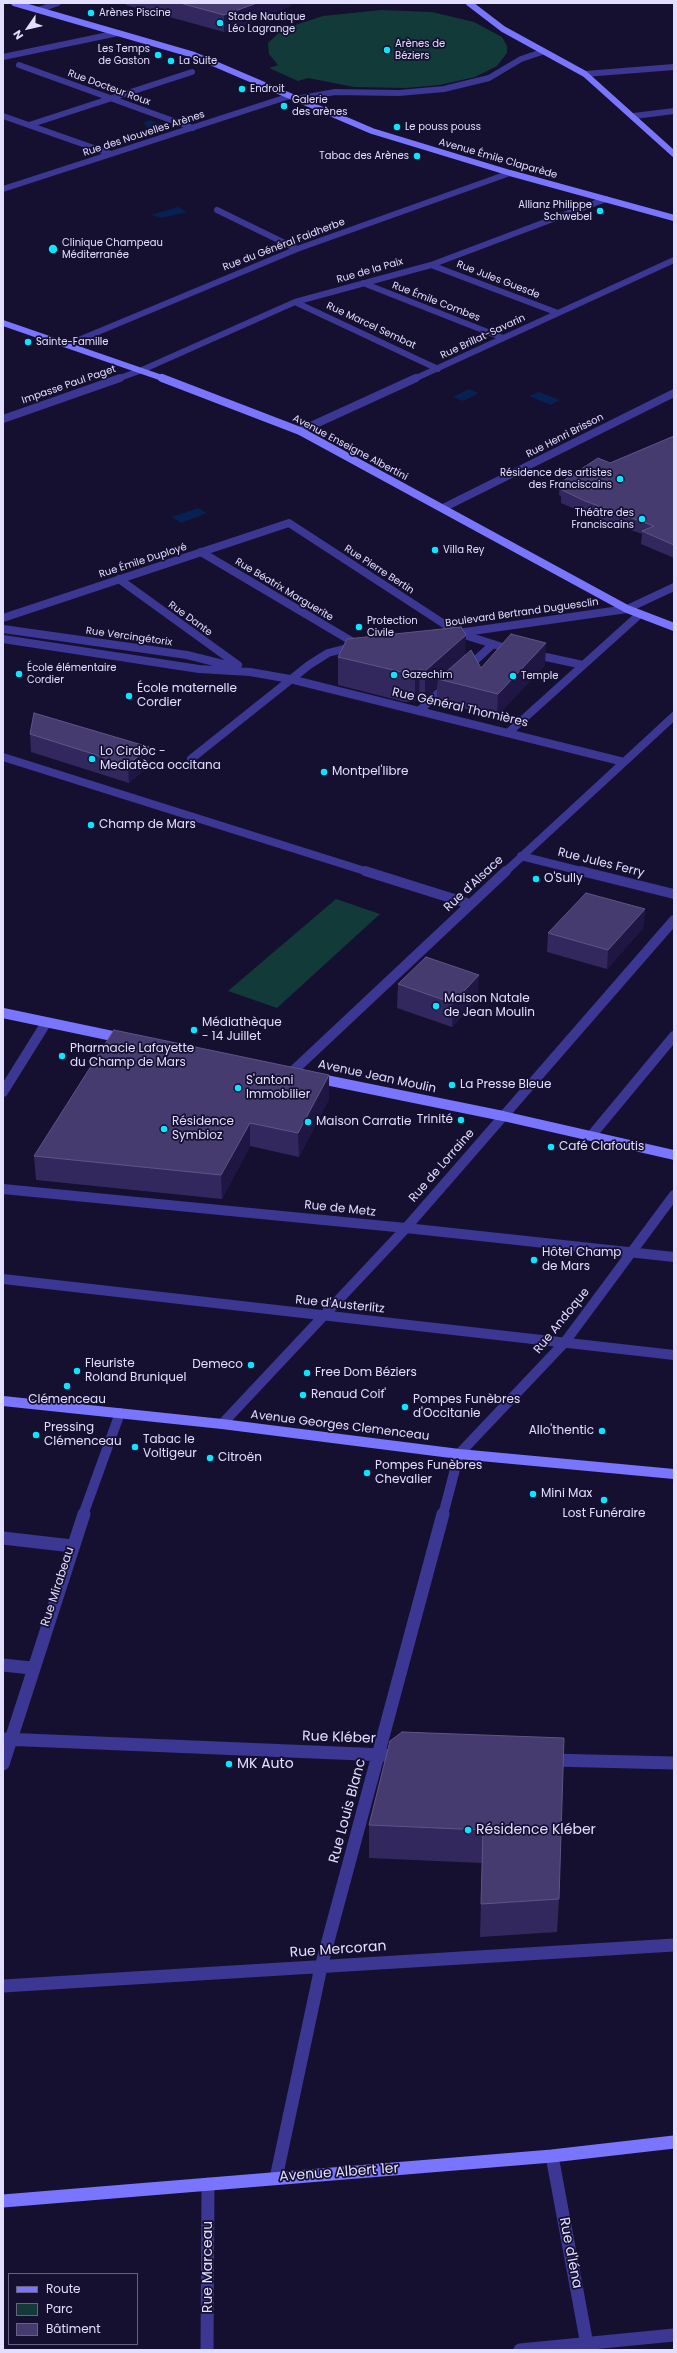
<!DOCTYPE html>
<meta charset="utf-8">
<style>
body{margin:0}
#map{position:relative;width:677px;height:2353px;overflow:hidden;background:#15102f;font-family:Poppins,sans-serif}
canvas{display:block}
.frame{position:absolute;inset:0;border:4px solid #e2deff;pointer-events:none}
.legend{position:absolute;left:8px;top:2273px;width:130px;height:72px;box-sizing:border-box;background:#15102f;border:1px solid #676282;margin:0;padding:5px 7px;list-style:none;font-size:12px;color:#e2deff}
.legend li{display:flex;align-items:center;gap:8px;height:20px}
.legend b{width:20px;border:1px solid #676282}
.north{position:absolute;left:8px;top:8px;width:40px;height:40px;-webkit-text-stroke:3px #15102f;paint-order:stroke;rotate:236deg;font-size:11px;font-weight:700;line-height:16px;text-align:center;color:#e2deff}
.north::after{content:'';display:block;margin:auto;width:14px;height:18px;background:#e2deff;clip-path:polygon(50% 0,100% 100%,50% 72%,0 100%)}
</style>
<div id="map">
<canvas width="677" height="2353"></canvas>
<div class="frame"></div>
<ul class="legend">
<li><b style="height:5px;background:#7975ff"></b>Route</li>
<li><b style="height:11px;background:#123a39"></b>Parc</li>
<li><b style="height:11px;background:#463b6f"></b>Bâtiment</li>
</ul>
<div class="north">N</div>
</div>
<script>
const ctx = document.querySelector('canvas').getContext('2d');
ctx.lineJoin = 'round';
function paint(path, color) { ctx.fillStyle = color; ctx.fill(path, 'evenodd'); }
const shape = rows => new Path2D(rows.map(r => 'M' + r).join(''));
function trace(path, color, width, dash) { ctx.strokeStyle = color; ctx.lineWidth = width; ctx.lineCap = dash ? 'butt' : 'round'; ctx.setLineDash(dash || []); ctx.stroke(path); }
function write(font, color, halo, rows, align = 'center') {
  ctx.font = font + ' Poppins,sans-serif'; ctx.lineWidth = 3.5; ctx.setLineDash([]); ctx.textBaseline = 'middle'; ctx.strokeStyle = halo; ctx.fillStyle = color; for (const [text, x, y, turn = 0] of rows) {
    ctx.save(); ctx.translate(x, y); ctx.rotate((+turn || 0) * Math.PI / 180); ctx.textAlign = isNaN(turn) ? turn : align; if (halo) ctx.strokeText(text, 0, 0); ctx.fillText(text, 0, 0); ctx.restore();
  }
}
paint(shape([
 [381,10,432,12,474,22,502,37,507,46,507,53,497,66,475,77,440,85,406,88,354,87,308,78,298,81,269,68,278,65,269,54,268,43,283,29,323,16],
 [336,899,380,914,277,1008,228,991]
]), '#123a39');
paint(shape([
 [150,120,165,126,166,128,149,134,144,131,147,126,143,123],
 [178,207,187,212,162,218,151,215],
 [469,389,479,393,463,401,453,397],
 [539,392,560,400,551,405,529,396],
 [198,508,207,513,181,523,172,517]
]), '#062152');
trace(shape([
 [38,10,58,3],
 [3,57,118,33],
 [19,65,193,128],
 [585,74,674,67],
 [296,99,335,92,399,93,444,89,489,78,521,59,542,52],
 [3,116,111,154],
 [634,116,674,111],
 [29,125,192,72],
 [3,189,290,96],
 [217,210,297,249],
 [431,265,558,313],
 [363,283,503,338],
 [295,302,438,369],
 [69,344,297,249,510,173],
 [117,379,142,370,295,302,431,265,606,199],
 [414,379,674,260]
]), '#3b3792', 6);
trace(shape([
 [3,419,120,378],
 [300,431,416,378],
 [443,508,674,393],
 [201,552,358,645],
 [119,579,238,665],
 [3,618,289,523,458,633,512,650],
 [3,629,187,655,231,666],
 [458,633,627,609,674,587],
 [3,639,199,669,250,672,290,679,624,762],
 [532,654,583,665],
 [467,668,492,645],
 [419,711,447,685],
 [509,732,640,614],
 [3,757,368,872],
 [191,759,309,665,328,653,355,646],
 [521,856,585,872],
 [505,872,674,716]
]), '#3b3792', 8);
trace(shape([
 [365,871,470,904],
 [581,871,674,894],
 [292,1072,506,871],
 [3,1092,46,1023],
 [591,1136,674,1036],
 [3,1189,406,1228,674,1257],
 [3,1279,674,1355],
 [222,1424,406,1228,674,920],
 [83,1515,120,1413],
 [443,1515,459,1454,565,1342,674,1195]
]), '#3b3792', 10);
trace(shape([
 [3,1538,72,1546],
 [3,1665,31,1668],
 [3,1739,385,1755],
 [551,1760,674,1763],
 [3,1764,84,1514],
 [3,1986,674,1945],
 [552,2156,588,2350],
 [276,2178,321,1967,443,1514],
 [207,2350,208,2184],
 [520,2350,674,2335]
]), '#3b3792', 13);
trace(shape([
 [14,3,194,55,372,131,510,173,674,218],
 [469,3,503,29,585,74,674,154],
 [3,323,165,379]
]), '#7975ff', 6);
trace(shape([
 [162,378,300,431,627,609,674,627]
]), '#7975ff', 8);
trace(shape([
 [3,1013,122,1038],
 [316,1078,503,1116,674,1155],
 [3,1401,222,1424,459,1454,674,1474]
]), '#7975ff', 10);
trace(shape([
 [3,2201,552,2156,674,2142]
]), '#7975ff', 13);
paint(shape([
 [126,3,291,3,291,6,277,11,277,13,224,32,126,5],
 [674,436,674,558,641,544,642,534,584,513,561,503,561,496,559,495,560,483,610,463],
 [465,655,481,668,545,665,497,716,437,702,437,687,425,699,419,697,415,701,405,702,338,685,338,657],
 [30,734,149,747,150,765,129,783,31,752],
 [645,909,643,928,607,969,547,952,548,933],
 [398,984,478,999,452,1027,397,1008],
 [329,1099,299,1157,250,1146,222,1199,36,1180,34,1156],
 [390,1741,559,1899,557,1932,480,1937,482,1863,369,1858,369,1825]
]), '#33285e');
paint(shape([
 [257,3,291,3,291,6,277,11,277,13,224,32,224,15],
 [466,635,465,663,438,679,437,687,425,699,425,671],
 [546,643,545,665,497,716,498,694],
 [420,669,419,697,415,701,415,673],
 [149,747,150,765,129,783,128,765],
 [645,909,643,928,607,969,608,950],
 [479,975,478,999,452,1027,453,1003],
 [329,1075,329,1099,299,1157,298,1133],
 [250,1123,250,1146,222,1199,221,1175]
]), '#1f1644');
const building = shape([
 [180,3,257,3,224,15,180,3],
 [674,436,674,545,642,531,654,526,585,501,562,490,568,486,560,483,598,458,610,463,674,436],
 [461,627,466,635,425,671,420,669,415,673,406,673,338,657,347,639,461,627],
 [511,634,546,643,498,694,438,679,471,650,481,668,511,634],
 [34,713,149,747,128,765,30,734,34,713],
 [586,893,645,909,608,950,548,933,586,893],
 [426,957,479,975,453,1003,398,984,426,957],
 [114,1030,329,1075,298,1133,250,1123,221,1175,34,1156,114,1030],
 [402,1732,564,1738,559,1899,481,1904,483,1830,369,1825,390,1741,402,1732]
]);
paint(building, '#463b6f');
trace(building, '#5e5586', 1);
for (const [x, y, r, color] of [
 [91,13,4,"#0ae6ff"],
 [220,23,4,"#0ae6ff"],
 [387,50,4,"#0ae6ff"],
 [158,55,4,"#0ae6ff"],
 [171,61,4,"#0ae6ff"],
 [242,89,4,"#0ae6ff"],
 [284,106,4,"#0ae6ff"],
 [397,127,4,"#0ae6ff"],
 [417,156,4,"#0ae6ff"],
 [600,211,4,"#0ae6ff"],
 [53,249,5,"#0ae6ff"],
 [28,342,4,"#0ae6ff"],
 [620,479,4,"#0ae6ff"],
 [642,519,4,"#0ae6ff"],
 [435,550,4,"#0ae6ff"],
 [359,627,4,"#0ae6ff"],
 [19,674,4,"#0ae6ff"],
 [394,675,4,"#0ae6ff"],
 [513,676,4,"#0ae6ff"],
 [129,696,4,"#0ae6ff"],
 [92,759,4,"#0ae6ff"],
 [324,772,4,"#0ae6ff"],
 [91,825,4,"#0ae6ff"],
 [536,879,4,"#0ae6ff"],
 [436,1006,4,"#0ae6ff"],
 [194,1030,4,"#0ae6ff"],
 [62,1056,4,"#0ae6ff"],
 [452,1085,4,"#0ae6ff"],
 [238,1088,4,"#0ae6ff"],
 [461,1120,4,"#0ae6ff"],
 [308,1122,4,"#0ae6ff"],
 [164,1129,4,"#0ae6ff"],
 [551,1147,4,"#0ae6ff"],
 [534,1260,4,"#0ae6ff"],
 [251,1365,4,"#0ae6ff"],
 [77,1371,4,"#0ae6ff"],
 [307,1373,4,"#0ae6ff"],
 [67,1386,4,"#0ae6ff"],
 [303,1395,4,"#0ae6ff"],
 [405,1407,4,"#0ae6ff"],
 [602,1431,4,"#0ae6ff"],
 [36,1435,4,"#0ae6ff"],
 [135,1447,4,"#0ae6ff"],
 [210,1458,4,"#0ae6ff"],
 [367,1473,4,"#0ae6ff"],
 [533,1494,4,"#0ae6ff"],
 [604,1500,4,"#0ae6ff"],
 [229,1764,4,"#0ae6ff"],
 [468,1830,4,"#0ae6ff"]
]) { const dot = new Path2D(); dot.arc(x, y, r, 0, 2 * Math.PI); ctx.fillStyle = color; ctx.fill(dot); trace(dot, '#15102f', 1.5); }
write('10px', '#e2deff', '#15102f', [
 ["Arènes Piscine",99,13],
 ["Stade Nautique",228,17],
 ["Léo Lagrange",228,29],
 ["Arènes de",395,44],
 ["Béziers",395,56],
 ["Les Temps",150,49,"right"],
 ["de Gaston",150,61,"right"],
 ["La Suite",179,61],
 ["Endroit",250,89],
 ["Galerie",292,100],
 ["des arènes",292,112],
 ["Le pouss pouss",405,127],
 ["Tabac des Arènes",409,156,"right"],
 ["Allianz Philippe",592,205,"right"],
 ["Schwebel",592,217,"right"],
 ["Clinique Champeau",62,243],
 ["Méditerranée",62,255],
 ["Sainte-Famille",36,342],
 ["Résidence des artistes",612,473,"right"],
 ["des Franciscains",612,485,"right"],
 ["Théâtre des",634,513,"right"],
 ["Franciscains",634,525,"right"],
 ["Villa Rey",443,550],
 ["Protection",367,621],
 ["Civile",367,633],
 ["École élémentaire",27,668],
 ["Cordier",27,680],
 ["Gazechim",402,675],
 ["Temple",521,676]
], 'left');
write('10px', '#e2deff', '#15102f', [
 ["Rue Docteur Roux",109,88,20],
 ["Rue des Nouvelles Arènes",144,134,-18],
 ["Avenue Émile Claparède",498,159,16],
 ["Rue du Général Faidherbe",284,245,-21],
 ["Rue de la Paix",370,271,-16],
 ["Rue Jules Guesde",498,280,21],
 ["Rue Émile Combes",436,302,21],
 ["Rue Marcel Sembat",371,326,25],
 ["Rue Brillat-Savarin",483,337,-25],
 ["Impasse Paul Paget",69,385,-19],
 ["Rue Henri Brisson",565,436,-27],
 ["Avenue Enseigne Albertini",350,448,28],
 ["Rue Émile Duployé",143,561,-18],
 ["Rue Pierre Bertin",379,570,33],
 ["Rue Béatrix Marguerite",284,590,31],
 ["Boulevard Bertrand Duguesclin",522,613,-8],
 ["Rue Dante",190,619,36],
 ["Rue Vercingétorix",129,637,8]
]);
write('12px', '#e2deff', '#15102f', [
 ["École maternelle",137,689],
 ["Cordier",137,703],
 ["Lo Cirdòc -",100,752],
 ["Mediatèca occitana",100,766],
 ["Montpel'libre",332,772],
 ["Champ de Mars",99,825],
 ["O'Sully",544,879],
 ["Maison Natale",444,999],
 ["de Jean Moulin",444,1013],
 ["Médiathèque",202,1023],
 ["- 14 Juillet",202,1037],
 ["Pharmacie Lafayette",70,1049],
 ["du Champ de Mars",70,1063],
 ["S'antoni",246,1081],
 ["Immobilier",246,1095],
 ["La Presse Bleue",460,1085],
 ["Trinité",453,1120,"right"],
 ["Résidence",172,1122],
 ["Symbioz",172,1136],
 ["Maison Carratie",316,1122],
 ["Café Clafoutis",559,1147],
 ["Hôtel Champ",542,1253],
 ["de Mars",542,1267],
 ["Fleuriste",85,1364],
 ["Roland Bruniquel",85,1378],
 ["Demeco",243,1365,"right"],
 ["Free Dom Béziers",315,1373],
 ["Renaud Coif'",311,1395],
 ["Clémenceau",67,1400,"center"],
 ["Pompes Funèbres",413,1400],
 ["d'Occitanie",413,1414],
 ["Pressing",44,1428],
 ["Clémenceau",44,1442],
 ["Allo'thentic",594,1431,"right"],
 ["Tabac le",143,1440],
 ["Voltigeur",143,1454],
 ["Citroën",218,1458],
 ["Pompes Funèbres",375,1466],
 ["Chevalier",375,1480],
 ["Mini Max",541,1494],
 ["Lost Funéraire",604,1514,"center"]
], 'left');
write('12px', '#e2deff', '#15102f', [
 ["Rue Général Thomières",460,708,13],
 ["Rue Jules Ferry",601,863,14],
 ["Rue d'Alsace",474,884,-43],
 ["Avenue Jean Moulin",377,1077,12],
 ["Rue de Lorraine",442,1166,-49],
 ["Rue de Metz",340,1209,6],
 ["Rue d'Austerlitz",340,1305,6],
 ["Rue Andoque",562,1321,-51],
 ["Avenue Georges Clemenceau",340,1426,7],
 ["Rue Mirabeau",58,1587,-72]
]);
write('14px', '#e2deff', '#15102f', [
 ["Rue Kléber",339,1738,2],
 ["Rue Louis Blanc",348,1811,-75],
 ["Rue Mercoran",338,1950,-4],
 ["Avenue Albert 1er",339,2173,-4],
 ["Rue d'Iéna",570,2253,79],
 ["Rue Marceau",208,2267,-90]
]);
write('14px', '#e2deff', '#15102f', [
 ["MK Auto",237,1764],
 ["Résidence Kléber",476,1830]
], 'left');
</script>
